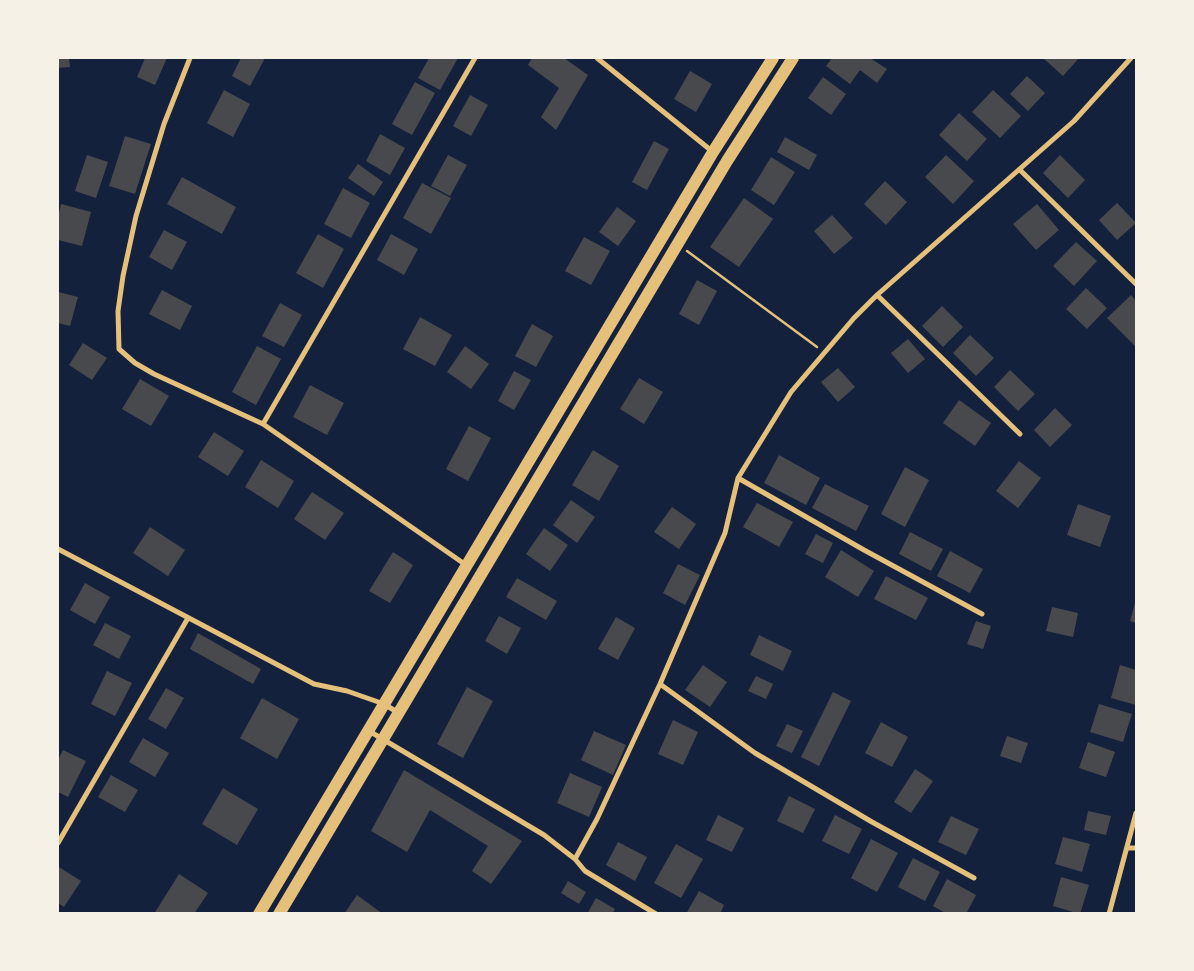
<!DOCTYPE html>
<style>
body{margin:0}
#map{position:relative;width:1194px;height:971px;overflow:hidden;background:#14213d;font-family:Mulish,sans-serif}
canvas{display:block}
.frame{position:absolute;inset:0;border:59px solid #f6f1e7;pointer-events:none}
</style>
<div id="map">
<canvas width="1194" height="971"></canvas>
<div class="frame"></div>
</div>
<script>
const ctx = document.querySelector('canvas').getContext('2d');
ctx.lineJoin = 'round';
function paint(path, color) { ctx.fillStyle = color; ctx.fill(path, 'evenodd'); }
const shape = rows => new Path2D(rows.map(r => 'M' + r).join(''));
function trace(path, color, width, dash) { ctx.strokeStyle = color; ctx.lineWidth = width; ctx.lineCap = dash ? 'butt' : 'round'; ctx.setLineDash(dash || []); ctx.stroke(path); }
paint(shape([
 [58,58,69,58,70,67,58,68],
 [145,58,167,58,155,85,137,77],
 [241,58,265,58,250,86,232,76],
 [429,58,458,58,440,90,418,78],
 [532,58,564,58,588,75,556,130,541,117,559,88,528,65],
 [832,58,870,58,887,69,877,83,860,70,850,84,826,66],
 [1043,58,1079,58,1063,76],
 [690,71,712,84,696,112,674,99],
 [1027,76,1045,93,1028,111,1010,94],
 [823,77,846,94,831,115,808,98],
 [415,82,435,93,412,135,392,124],
 [224,90,250,104,233,137,207,123],
 [993,90,1021,116,1000,138,972,112],
 [470,95,488,105,471,136,453,126],
 [959,113,987,139,967,161,939,135],
 [380,134,405,148,390,175,366,161],
 [125,136,151,144,135,194,109,186],
 [785,137,817,155,809,170,777,152],
 [654,141,669,149,647,190,632,182],
 [87,155,108,162,96,198,75,191],
 [448,155,467,165,450,196,431,186],
 [946,155,974,181,953,204,925,177],
 [1060,155,1085,180,1068,198,1043,173],
 [771,157,795,172,774,205,751,190],
 [358,164,383,182,374,196,348,178],
 [182,177,236,207,222,234,167,204],
 [885,181,907,202,886,225,864,204],
 [422,183,451,198,431,234,403,218],
 [343,188,370,203,351,238,324,224],
 [744,198,773,219,739,267,710,247],
 [1117,203,1136,223,1117,240,1099,220],
 [61,204,91,212,82,246,58,240,58,218],
 [1037,204,1059,230,1036,250,1013,224],
 [617,207,636,221,618,246,599,232],
 [832,215,853,238,834,254,814,231],
 [164,230,187,242,172,270,149,257],
 [318,234,344,249,323,288,296,273],
 [391,234,418,249,404,275,377,260],
 [584,237,610,251,591,285,565,271],
 [1076,242,1097,261,1074,286,1053,266],
 [697,280,717,291,699,325,679,314],
 [1086,288,1107,308,1087,329,1066,309],
 [162,290,192,306,180,330,149,314],
 [58,292,78,297,70,326,58,323],
 [1131,295,1136,301,1136,347,1107,318],
 [280,303,302,315,284,347,262,336],
 [942,306,963,327,943,347,922,326],
 [420,317,452,335,435,366,403,349],
 [532,324,553,336,536,367,515,356],
 [970,335,994,358,976,376,953,353],
 [908,339,925,359,908,373,891,353],
 [83,343,107,358,92,380,69,365],
 [257,346,281,359,256,405,232,392],
 [465,346,489,364,471,389,447,372],
 [838,368,855,387,838,402,821,382],
 [1010,370,1035,394,1018,411,994,387],
 [514,371,531,380,514,410,498,401],
 [639,378,663,392,644,424,620,409],
 [140,379,169,396,151,426,122,409],
 [310,385,344,403,327,435,293,417],
 [959,400,991,423,975,446,943,423],
 [1055,408,1072,425,1050,447,1034,430],
 [469,426,491,438,468,481,446,469],
 [214,432,244,451,228,476,198,457],
 [593,450,619,466,599,501,572,485],
 [779,455,820,478,806,505,764,483],
 [261,460,294,481,278,508,245,487],
 [1019,461,1041,478,1018,508,996,491],
 [905,467,929,480,905,527,881,514],
 [825,484,869,506,856,531,812,508],
 [312,492,344,513,325,540,294,519],
 [571,500,595,517,577,543,553,525],
 [757,503,793,522,779,547,743,527],
 [1078,504,1111,516,1100,547,1067,535],
 [672,507,696,524,679,549,654,532],
 [150,527,185,550,168,576,133,553],
 [544,528,568,545,550,571,526,554],
 [910,532,943,549,931,571,899,554],
 [816,534,833,543,823,563,805,554],
 [841,550,874,571,858,597,825,577],
 [950,551,983,569,970,593,937,576],
 [393,552,413,565,390,603,369,591],
 [678,564,700,575,685,605,663,593],
 [886,576,928,598,916,620,874,599],
 [517,578,557,601,546,620,506,597],
 [85,583,110,597,95,624,70,610],
 [1136,599,1136,623,1130,621],
 [1052,607,1078,613,1073,637,1046,631],
 [499,616,521,628,507,654,485,641],
 [616,617,635,628,618,660,598,649],
 [976,621,991,626,983,649,967,644],
 [105,623,131,636,119,659,93,645],
 [198,633,261,669,253,684,190,649],
 [759,635,792,651,783,671,750,655],
 [703,665,727,682,710,707,685,690],
 [1120,665,1136,670,1136,705,1111,698],
 [107,671,132,683,115,716,91,704],
 [756,676,773,684,766,699,748,691],
 [467,687,493,701,463,758,437,744],
 [166,688,184,698,166,729,148,719],
 [833,692,851,701,819,766,801,757],
 [262,698,299,719,277,759,240,738],
 [1099,704,1132,714,1123,742,1090,732],
 [673,720,698,732,683,765,658,754],
 [881,722,908,737,892,767,865,753],
 [787,724,803,731,792,753,776,746],
 [594,731,626,745,613,775,581,760],
 [1007,736,1028,743,1021,763,1000,756],
 [143,738,169,753,155,777,129,762],
 [1088,742,1115,752,1106,777,1079,768],
 [63,750,86,761,68,797,58,792,58,760],
 [915,769,933,781,911,813,894,802],
 [404,770,522,841,491,884,472,871,488,846,430,810,407,852,371,831],
 [570,773,602,787,589,817,557,803],
 [111,775,138,790,125,812,98,797],
 [223,788,258,809,237,845,202,824],
 [789,796,815,809,803,833,777,821],
 [1088,811,1111,816,1106,835,1084,830],
 [718,815,744,828,732,852,706,840],
 [835,815,862,829,849,854,822,841],
 [951,816,979,829,966,855,938,842],
 [1063,837,1090,844,1082,872,1055,864],
 [871,839,898,853,877,892,851,878],
 [618,842,647,857,635,881,606,865],
 [676,844,703,859,681,898,654,883],
 [913,858,940,872,925,901,898,887],
 [59,867,81,881,64,907,58,903,58,870],
 [179,874,208,893,194,914,154,914],
 [1061,877,1089,885,1080,914,1053,906],
 [947,879,976,895,966,914,947,914,933,906],
 [568,881,586,892,579,904,561,893],
 [699,891,724,905,720,914,686,914],
 [357,895,383,914,344,914],
 [596,898,615,909,612,914,587,914]
]), '#48494c');
trace(shape([
 [687,251,817,347]
]), '#e5c07b', 2.5);
trace(shape([
 [190,58,164,124,136,216,123,276,118,311,119,349,135,363,154,374,263,424,466,565],
 [597,58,713,152],
 [1020,170,1136,284],
 [877,295,1020,434],
 [263,424,475,58],
 [738,478,864,550,982,614],
 [58,549,314,684,347,691,384,704,397,712],
 [660,684,755,753,872,822,974,878],
 [369,731,544,835,575,859,597,819,660,684,725,533,738,478,791,392,854,318,877,295,1074,121,1131,58],
 [58,843,188,618],
 [1127,848,1136,848],
 [575,859,585,871,656,914],
 [1109,914,1136,813]
]), '#e5c07b', 5);
trace(shape([
 [259,914,713,152,773,58],
 [279,914,727,161,793,58]
]), '#e5c07b', 12);
</script>
